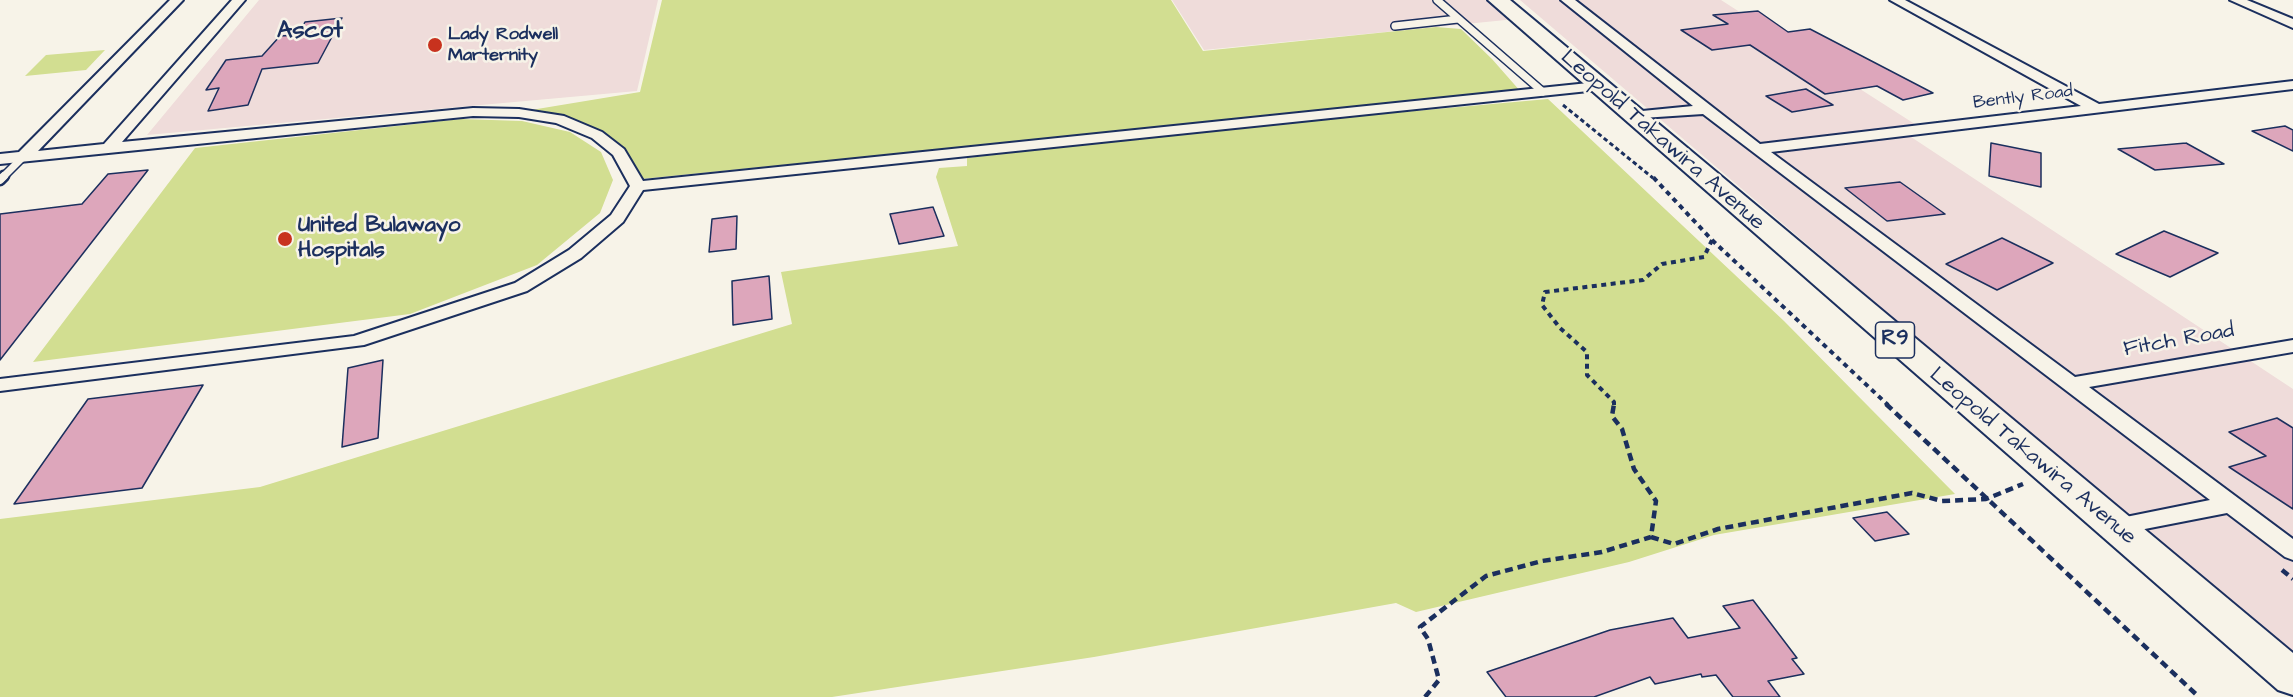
<!DOCTYPE html>
<style>
body{margin:0}
canvas{display:block;background:#f7f3e8}
</style>
<canvas width="2293" height="697"></canvas>
<script>
const ctx = document.querySelector('canvas').getContext('2d');
ctx.lineJoin = 'round';
function paint(path, color) { ctx.fillStyle = color; ctx.fill(path, 'evenodd'); }
const shape = rows => new Path2D(rows.map(r => 'M' + r).join(''));
function trace(path, color, width, dash) { ctx.strokeStyle = color; ctx.lineWidth = width; ctx.lineCap = dash ? 'butt' : 'round'; ctx.setLineDash(dash || []); ctx.stroke(path); }
function write(font, color, halo, rows, align = 'center') {
  ctx.font = font + ' "Architects Daughter",sans-serif'; ctx.lineWidth = 5; ctx.setLineDash([]); ctx.textBaseline = 'middle'; ctx.strokeStyle = halo; ctx.fillStyle = color; for (const [text, x, y, turn = 0] of rows) {
    ctx.save(); ctx.translate(x, y); ctx.rotate((+turn || 0) * Math.PI / 180); ctx.textAlign = isNaN(turn) ? turn : align; if (halo) ctx.strokeText(text, 0, 0); ctx.fillText(text, 0, 0); ctx.restore();
  }
}
paint(shape([
 [259,0,658,0,637,91,147,135],
 [1172,0,1493,0,1516,19,1204,50],
 [1520,0,1721,0,1921,128,1902,131,2293,389,2293,658]
]), '#efdcda');
paint(shape([
 [662,0,1171,0,1203,51,1436,27,1461,29,1492,59,1521,92,641,179,625,151,601,133,525,111,640,92],
 [105,50,86,70,25,76,46,55],
 [1548,99,1784,321,1955,494,1714,535,1629,562,1416,612,1396,603,1094,657,832,697,0,697,0,519,260,487,792,324,781,272,958,246,936,177,939,168,967,166,967,158,1214,129],
 [461,119,522,121,570,132,601,152,613,180,600,213,537,265,410,314,33,362,195,148]
]), '#d2de91');
const building = shape([
 [1758,11,1788,32,1810,29,1933,93,1903,100,1877,86,1825,94,1750,45,1712,50,1681,30,1728,24,1713,15,1758,11],
 [342,18,318,63,262,69,248,105,208,111,219,88,206,90,226,60,262,56,280,36,298,35,305,22,342,18],
 [1806,89,1833,105,1792,112,1766,96,1806,89],
 [2285,126,2293,130,2293,151,2252,131,2285,126],
 [1991,143,2041,153,2041,187,1989,176,1991,143],
 [2186,143,2224,164,2155,170,2118,149,2186,143],
 [148,170,0,360,0,214,82,204,108,174,148,170],
 [1900,182,1945,214,1887,221,1845,188,1900,182],
 [933,207,944,236,899,244,890,214,933,207],
 [737,216,736,249,709,252,712,219,737,216],
 [2164,231,2218,253,2170,277,2116,254,2164,231],
 [2002,238,2053,263,1997,290,1946,264,2002,238],
 [769,276,772,319,733,325,732,281,769,276],
 [383,360,378,438,342,447,348,368,383,360],
 [203,385,142,488,14,504,88,399,203,385],
 [2277,418,2293,428,2293,509,2229,467,2266,456,2229,432,2277,418],
 [1887,512,1909,534,1875,541,1853,518,1887,512],
 [1753,600,1797,658,1792,659,1804,674,1768,681,1780,697,1733,697,1716,675,1702,677,1701,674,1655,684,1650,677,1594,697,1506,697,1487,672,1610,630,1673,618,1688,638,1740,628,1723,606,1753,600]
]);
paint(building, '#dda6bb');
trace(building, '#1b2f5e', 1.5);
const serviceFar1 = shape([
 [1437,0,1543,92],
 [1395,26,1458,19],
 [2,178,23,157]
]);
const service = shape([
 [0,180,4,176]
]);
const minor = shape([
 [170,0,183,0,38,151,104,144,232,0,245,0,122,142,473,108,519,109,564,116,602,132,624,149,643,181,1598,82,1605,86,1598,90,643,190,623,222,581,258,527,291,364,345,0,391,0,379,354,336,515,283,569,250,611,215,630,186,613,155,592,138,556,123,519,117,473,116,0,164,0,154,19,152,170,0],
 [1561,0,1575,0,1760,144,2081,106,1890,0,1905,0,2099,104,2293,81,2293,89,1771,152,2075,377,2293,340,2293,352,2089,387,2293,539,2293,560,2285,557,2227,513,2114,535,2106,533,2102,527,2106,521,2210,500,1703,114,1627,119,1625,116,1627,113,1632,112,1693,106,1561,0],
 [2230,0,2247,0,2293,19,2293,28,2230,0]
]);
const trunk = shape([
 [1488,0,1510,0,2293,653,2293,695,2278,690,1488,0]
]);
trace(serviceFar1, '#1b2f5e', 10);
trace(service, '#1b2f5e', 13);
trace(minor, '#1b2f5e', 4);
trace(trunk, '#1b2f5e', 4);
trace(shape([
 [1563,105,1653,178]
]), '#1b2f5e', 3, [4.5, 3]);
trace(shape([
 [1712,240,1888,405],
 [1614,405,1614,402,1587,375,1587,352,1560,328,1542,305,1545,292,1643,280,1662,264,1704,257,1712,240,1652,176]
]), '#1b2f5e', 4, [5, 4.5]);
trace(shape([
 [1886,404,2199,697],
 [1651,537,1674,544,1718,529,1912,493,1942,501,1986,499,2023,484],
 [2282,570,2293,579],
 [1425,697,1439,680,1428,639,1420,627,1486,576,1542,561,1602,552,1651,537,1656,501,1634,469,1622,429,1612,416,1614,404]
]), '#1b2f5e', 4.5, [8, 5]);
trace(serviceFar1, '#f7f3e8', 7);
trace(service, '#f7f3e8', 8);
paint(minor, '#f7f3e8');
paint(trunk, '#f7f3e8');
for (const [x, y, r, color] of [
 [435,45,8,"#c8321e"],
 [285,239,8,"#c8321e"]
]) { const dot = new Path2D(); dot.arc(x, y, r, 0, 2 * Math.PI); ctx.fillStyle = color; ctx.fill(dot); trace(dot, '#f7f3e8', 2); }
write('bold 18px', '#1b2f5e', '#f7f3e8', [
 ["Lady Rodwell",448,35],
 ["Marternity",448,56]
], 'left');
write('18px', '#1b2f5e', '#f7f3e8', [
 ["Bently Road",2023,98,-7]
]);
for (const [x, y, w] of [
 [1895,340,39]
]) { const box = new Path2D(); box.roundRect(x - w / 2, y - 18, w, 36, 4.5); ctx.fillStyle = '#f7f3e8'; ctx.fill(box); trace(box, '#1b2f5e', 1.5); }
write('bold 21px', '#1b2f5e', null, [
 ["R9",1895,340]
]);
write('22px', '#1b2f5e', '#f7f3e8', [
 ["Leopold Takawira Avenue",1662,141,41],
 ["Fitch Road",2179,341,-10],
 ["Leopold Takawira Avenue",2032,457,40]
]);
write('bold 22px', '#1b2f5e', '#f7f3e8', [
 ["United Bulawayo",298,226],
 ["Hospitals",298,251]
], 'left');
write('bold 24px', '#1b2f5e', '#f7f3e8', [
 ["Ascot",310,32]
]);
</script>
